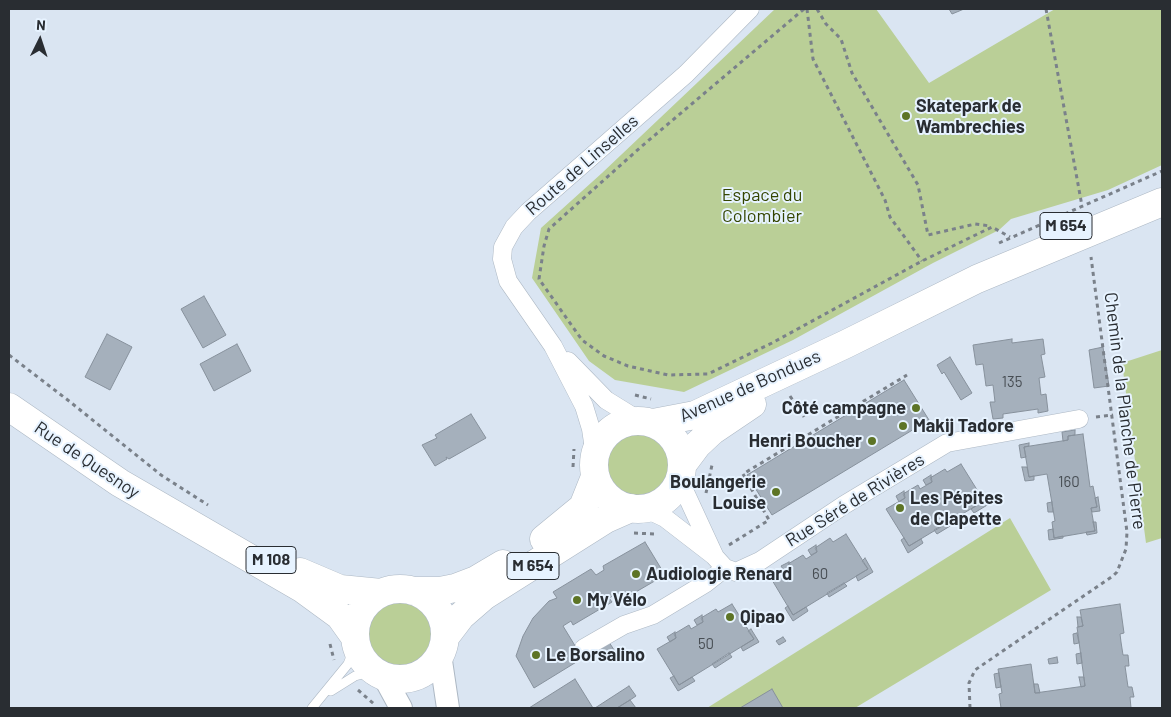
<!DOCTYPE html>
<meta charset="utf-8">
<style>
body{margin:0}
#map{position:relative;width:1171px;height:717px;overflow:hidden;background:#dae5f2;font-family:Barlow,sans-serif}
canvas{display:block}
.frame{position:absolute;inset:0;border:10px solid #292d32;pointer-events:none}
.north{position:absolute;left:15px;top:15px;width:50px;height:50px;-webkit-text-stroke:4px #e7f3ff;paint-order:stroke;rotate:4deg;font-size:14px;font-weight:700;line-height:20px;text-align:center;color:#292d32}
.north::after{content:'';display:block;margin:auto;width:18px;height:22px;background:#292d32;clip-path:polygon(50% 0,100% 100%,50% 72%,0 100%)}
</style>
<div id="map">
<canvas width="1171" height="717"></canvas>
<div class="frame"></div>
<div class="north">N</div>
</div>
<script>
const ctx = document.querySelector('canvas').getContext('2d');
ctx.lineJoin = 'round';
function paint(path, color) { ctx.fillStyle = color; ctx.fill(path, 'evenodd'); }
const shape = rows => new Path2D(rows.map(r => 'M' + r).join(''));
function trace(path, color, width, dash) { ctx.strokeStyle = color; ctx.lineWidth = width; ctx.lineCap = dash ? 'butt' : 'round'; ctx.setLineDash(dash || []); ctx.stroke(path); }
function write(font, color, halo, rows, align = 'center') {
  ctx.font = font + ' Barlow,sans-serif'; ctx.lineWidth = 4; ctx.setLineDash([]); ctx.textBaseline = 'middle'; ctx.strokeStyle = halo; ctx.fillStyle = color; for (const [text, x, y, turn = 0] of rows) {
    ctx.save(); ctx.translate(x, y); ctx.rotate((+turn || 0) * Math.PI / 180); ctx.textAlign = isNaN(turn) ? turn : align; if (halo) ctx.strokeText(text, 0, 0); ctx.fillText(text, 0, 0); ctx.restore();
  }
}
paint(shape([
 [775,9,876,9,929,83,1055,9,1162,9,1162,165,1108,190,1011,219,999,230,933,263,793,340,684,392,615,380,589,361,532,278,541,228,602,173],
 [1162,350,1162,538,1146,543,1122,363],
 '607 465a31 31 0 1 1 62 0a31 31 0 1 1-62 0Z',
 [1010,518,1051,590,855,708,707,708],
 '367 634a32 32 0 1 1 64 0a32 32 0 1 1-64 0Z'
]), '#bacf97');
const building = shape([
 [949,9,964,9,952,14,949,9],
 [204,296,226,335,203,348,181,309,204,296],
 [107,334,132,347,110,390,85,377,107,334],
 [1012,339,1012,343,1043,339,1045,354,1041,355,1045,377,1039,378,1041,395,1046,394,1048,411,1038,413,1038,409,1003,414,1003,418,993,419,990,402,995,402,993,385,986,386,983,364,976,365,973,345,1012,339],
 [237,344,251,371,214,391,200,364,237,344],
 [1103,347,1109,386,1094,388,1089,350,1103,347],
 [950,357,972,393,961,400,944,372,942,374,937,365,950,357],
 [904,380,929,420,772,515,747,475,904,380],
 [471,414,486,438,449,459,446,457,447,459,435,466,422,445,437,438,435,435,471,414],
 [1075,430,1075,435,1068,436,1068,440,1063,441,1062,432,1075,430],
 [1083,434,1090,487,1093,486,1097,507,1091,508,1095,531,1054,538,1052,522,1055,521,1047,474,1029,477,1024,447,1068,440,1068,436,1083,434],
 [1029,443,1029,446,1024,447,1026,457,1021,458,1019,445,1029,443],
 [961,464,984,501,909,546,886,509,905,498,903,494,918,485,920,489,932,482,930,478,945,469,947,472,961,464],
 [1022,467,1027,467,1029,477,1034,476,1034,480,1025,481,1022,467],
 [931,475,932,482,926,485,923,480,931,475],
 [904,491,905,498,899,502,896,496,904,491],
 [981,491,989,504,974,513,971,509,984,501,978,493,981,491],
 [1098,497,1100,511,1092,512,1091,508,1097,507,1095,498,1098,497],
 [1052,502,1053,512,1048,512,1047,503,1052,502],
 [957,517,960,520,937,534,934,530,957,517],
 [1093,522,1096,522,1097,533,1087,535,1086,532,1095,531,1093,522],
 [1053,529,1054,538,1063,536,1063,538,1049,540,1048,530,1053,529],
 [846,534,868,569,793,615,772,580,791,568,788,564,803,555,806,559,817,552,815,548,830,538,833,542,846,534],
 [904,538,909,546,921,539,923,543,908,553,901,540,904,538],
 [645,542,665,575,622,600,618,593,609,598,612,602,573,625,571,621,563,626,577,649,573,652,578,661,534,688,516,656,523,636,533,618,549,601,557,598,553,592,591,569,596,575,604,570,603,566,645,542],
 [816,545,817,552,811,555,808,550,816,545],
 [865,558,873,572,858,581,856,576,868,569,862,561,865,558],
 [789,562,791,568,785,572,781,566,789,562],
 [844,583,847,586,829,597,827,593,844,583],
 [732,604,754,639,679,685,657,649,676,638,674,634,689,625,691,629,703,622,701,618,716,609,718,612,732,604],
 [1120,604,1124,633,1120,634,1121,642,1123,655,1128,655,1129,666,1125,666,1128,687,1132,687,1134,697,1130,697,1131,708,1001,708,999,694,1002,693,998,669,1031,664,1035,693,1085,686,1077,627,1083,626,1080,610,1120,604],
 [788,606,793,615,806,607,808,611,793,621,785,608,788,606],
 [702,615,703,622,697,625,694,620,702,615],
 [1077,617,1081,617,1083,626,1078,627,1077,617],
 [751,629,759,642,743,651,741,647,754,639,748,631,751,629],
 [675,632,676,638,670,642,667,637,675,632],
 [1077,633,1079,643,1074,644,1073,634,1077,633],
 [783,637,786,641,779,645,776,641,783,637],
 [607,639,616,653,602,662,594,648,607,639],
 [729,653,732,657,715,668,712,664,729,653],
 [1081,653,1082,663,1077,664,1076,654,1081,653],
 [1057,657,1058,663,1049,664,1048,659,1057,657],
 [999,673,1001,687,996,688,994,674,999,673],
 [674,676,679,685,692,677,695,681,678,691,670,678,674,676],
 [1079,677,1084,677,1085,686,1081,687,1079,677],
 [575,679,593,708,529,708,575,679],
 [1034,684,1038,684,1040,693,1035,693,1034,684],
 [629,686,636,696,630,700,617,708,595,708,629,686],
 [772,689,783,708,740,708,772,689],
 [630,700,636,708,617,708,630,700]
]);
paint(building, '#a5b0bc');
trace(building, '#87919c', 1);
const service = shape([
 [331,691,355,676,374,671],
 [312,708,348,664,356,644]
]);
const minor = shape([
 [568,361,606,400,640,421],
 [595,456,591,429,584,406,553,346,508,281,502,259,503,247,514,227,528,212,686,74,750,9],
 [681,475,685,492,715,557,725,568,736,572,760,561,844,505,947,443,1079,419],
 [644,508,665,518,713,555],
 [584,648,624,625,653,615,706,583,725,568]
]);
const tertiary = shape([
 [440,654,448,708],
 [383,675,401,708]
]);
const primary = shape([
 [9,407,120,483,303,589,340,616,355,637],
 '594 465a44 44 0 1 1 88 0a44 44 0 1 1-88 0Z',
 [653,423,695,415,846,344,977,279,1162,202],
 [682,465,697,445,712,431,752,404],
 [544,539,583,507,595,477],
 [300,572,340,589,381,593],
 '355 634a45 45 0 1 1 90 0a45 45 0 1 1-90 0Z',
 [413,591,440,591,455,588,476,580,503,564],
 [445,637,461,616,484,596,606,519,631,508]
]);
trace(service, '#adb8c4', 10);
trace(minor, '#adb8c4', 19);
trace(tertiary, '#adb8c4', 24);
trace(primary, '#adb8c4', 29);
trace(shape([
 [804,9,642,146,549,229,544,246,539,279,582,340,604,356,628,366,668,375,708,374,772,343,922,261,992,227,1010,237],
 [807,9,813,59,885,200,890,217,922,261],
 [817,9,826,24,841,39,852,73,918,185,928,235,975,224,990,226],
 [1046,9,1082,206],
 [999,243,1162,171],
 [9,355,69,401,161,475,208,505],
 [635,395,651,399],
 [790,396,804,417],
 [1096,417,1113,415],
 [573,467,574,449],
 [706,493,712,465],
 [634,533,655,534],
 [729,545,769,520,743,474,907,375],
 [330,644,334,660],
 [358,690,374,704],
 [970,708,969,683,975,670,1113,576,1117,572,1126,549,1127,532,1091,257]
]), '#7a818a', 3, [4, 4]);
trace(service, '#fff', 9);
trace(minor, '#fff', 18);
trace(tertiary, '#fff', 22);
trace(primary, '#fff', 28);
for (const [x, y, r, color] of [
 [906,116,5,"#5d7426"],
 [916,408,5,"#5d7426"],
 [903,426,5,"#5d7426"],
 [872,441,5,"#5d7426"],
 [776,492,5,"#5d7426"],
 [900,508,5,"#5d7426"],
 [636,574,5,"#5d7426"],
 [577,600,5,"#5d7426"],
 [730,617,5,"#5d7426"],
 [536,655,5,"#5d7426"]
]) { const dot = new Path2D(); dot.arc(x, y, r, 0, 2 * Math.PI); ctx.fillStyle = color; ctx.fill(dot); trace(dot, '#e7f3ff', 2); }
write('15px', '#484e54', null, [
 ["135",1012,382],
 ["160",1069,482],
 ["60",820,574],
 ["50",706,644]
]);
for (const [x, y, w] of [
 [1066,226,52],
 [271,560,50],
 [533,566,52]
]) { const box = new Path2D(); box.roundRect(x - w / 2, y - 13.5, w, 27, 4); ctx.fillStyle = '#e7f3ff'; ctx.fill(box); trace(box, '#292d32', 1); }
write('bold 16px', '#292d32', null, [
 ["M 654",1066,226],
 ["M 108",271,560],
 ["M 654",533,566]
]);
write('bold 18px', '#292d32', '#e7f3ff', [
 ["Skatepark de",916,106],
 ["Wambrechies",916,127],
 ["Côté campagne",906,408,"right"],
 ["Makij Tadore",913,426],
 ["Henri Boucher",862,441,"right"],
 ["Boulangerie",766,482,"right"],
 ["Louise",766,503,"right"],
 ["Les Pépites",910,498],
 ["de Clapette",910,519],
 ["Audiologie Renard",646,574],
 ["My Vélo",587,600],
 ["Qipao",740,617],
 ["Le Borsalino",546,655]
], 'left');
write('18px', '#292d32', '#e7f3ff', [
 ["Route de Linselles",582,165,-41],
 ["Avenue de Bondues",750,386,-24],
 ["Chemin de la Planche de Pierre",1125,411,83],
 ["Rue de Quesnoy",87,460,34],
 ["Rue Séré de Rivières",855,500,-32]
]);
write('18px', '#344500', '#e7f3ff', [
 ["Espace du",762,195],
 ["Colombier",762,216]
]);
</script>
